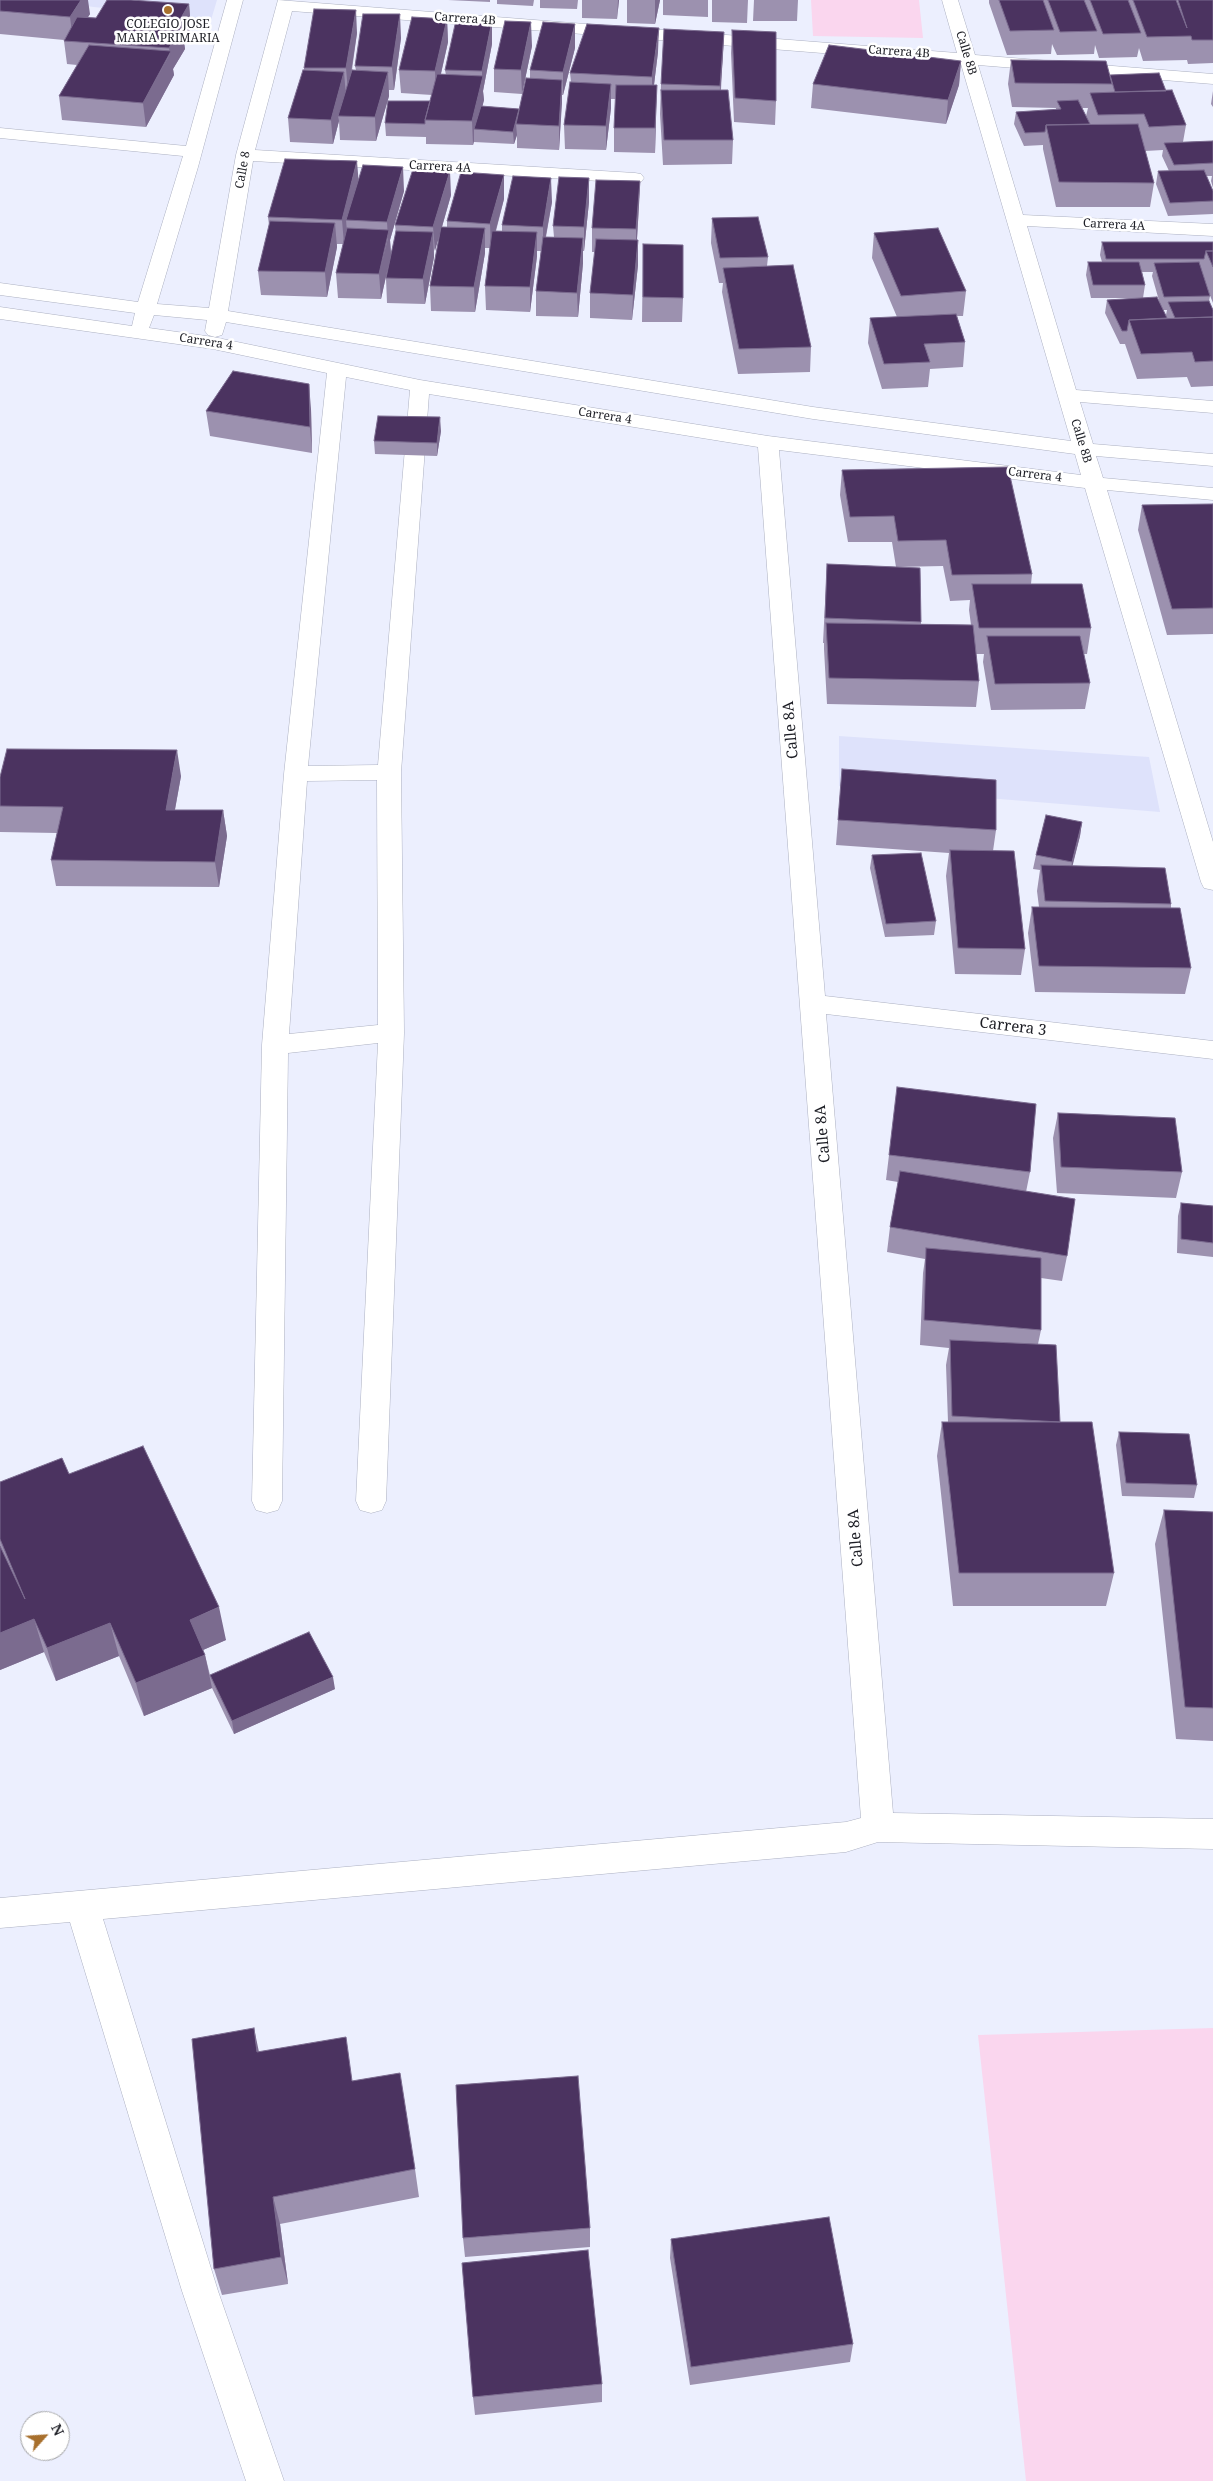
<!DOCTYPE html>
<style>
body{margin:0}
#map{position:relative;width:1213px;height:2481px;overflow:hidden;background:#eceffe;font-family:"Noto Serif",serif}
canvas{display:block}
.north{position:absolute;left:20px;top:2411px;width:50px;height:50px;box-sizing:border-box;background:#fff;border:1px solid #a4a5a7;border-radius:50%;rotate:64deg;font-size:14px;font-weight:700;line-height:20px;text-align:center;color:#1c1d24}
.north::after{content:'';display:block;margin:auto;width:18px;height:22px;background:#a8702d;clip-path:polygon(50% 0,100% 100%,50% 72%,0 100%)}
</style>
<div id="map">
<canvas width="1213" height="2481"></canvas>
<div class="north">N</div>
</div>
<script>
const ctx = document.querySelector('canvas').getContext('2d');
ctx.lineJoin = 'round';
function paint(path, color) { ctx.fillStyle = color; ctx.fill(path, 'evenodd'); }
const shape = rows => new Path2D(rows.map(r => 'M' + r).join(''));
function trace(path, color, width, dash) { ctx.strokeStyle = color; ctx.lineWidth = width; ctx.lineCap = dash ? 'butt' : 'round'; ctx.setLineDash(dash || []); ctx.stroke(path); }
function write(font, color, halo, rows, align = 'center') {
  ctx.font = font + ' "Noto Serif",serif'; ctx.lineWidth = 5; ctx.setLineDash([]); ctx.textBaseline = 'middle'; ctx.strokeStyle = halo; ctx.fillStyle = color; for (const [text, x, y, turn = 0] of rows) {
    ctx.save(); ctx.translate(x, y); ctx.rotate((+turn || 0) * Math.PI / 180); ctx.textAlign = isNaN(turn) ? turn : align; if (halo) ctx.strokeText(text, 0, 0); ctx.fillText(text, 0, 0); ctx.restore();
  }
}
paint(shape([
 [31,0,217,0,211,20],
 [839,736,1149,757,1160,812,839,786]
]), '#dee2fb');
paint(shape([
 [811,0,919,0,923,38,813,36],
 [1213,2028,1213,2481,1026,2481,978,2035]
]), '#fad6ee');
const minor = shape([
 [227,0,243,0,198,167,157,304,209,308,236,155,278,0,957,53,942,0,958,0,975,55,1213,74,1213,84,978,65,1023,215,1213,224,1213,236,1027,226,1076,390,1213,401,1213,413,1080,402,1093,444,1213,454,1213,466,1096,456,1103,478,1213,488,1213,500,1107,490,1213,842,1213,890,1204,888,1201,882,1085,488,779,450,825,996,1213,1041,1213,1059,826,1014,893,1813,1213,1819,1213,1849,878,1842,846,1852,103,1919,218,2291,284,2481,246,2481,182,2291,70,1922,0,1928,0,1898,846,1822,861,1818,758,447,429,394,401,772,404,1033,386,1501,382,1510,371,1513,360,1510,356,1501,378,1043,288,1053,282,1501,278,1510,267,1513,256,1510,252,1501,262,1045,284,774,327,373,213,349,0,319,0,307,132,326,135,313,0,295,0,283,138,302,183,156,0,138,0,128,186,146,227,0],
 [292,11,961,64,1071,441,813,407,228,311,253,161,635,183,641,182,644,178,641,174,635,173,255,150,292,11],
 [154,315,207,320,205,331,208,335,215,337,222,335,226,322,813,419,1075,454,1081,475,768,436,420,380,213,337,149,328,154,315],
 [346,377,410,390,378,765,308,766,346,377],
 [377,780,378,1025,289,1034,307,781,377,780]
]);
trace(minor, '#acb0c1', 1);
paint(minor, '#fff');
paint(shape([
 [0,0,90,14,88,17,96,18,189,4,191,28,184,42,185,49,173,69,174,75,146,127,62,120,59,96,77,65,67,64,64,41,64,40,0,34],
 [448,0,490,0,490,2],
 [497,0,534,0,533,6,497,4],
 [540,0,578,0,577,9,540,8],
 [582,0,619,0,617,19,582,18],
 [627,0,660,0,655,24,627,23],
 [663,0,708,0,708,17,663,15],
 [712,0,748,0,747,23,712,22],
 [754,0,798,0,797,21,753,21],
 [989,0,1213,0,1213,63,1188,64,1187,60,1143,61,1139,48,1137,57,1099,58,1095,45,1094,54,1057,55,1052,44,1051,54,1007,55,989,3],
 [447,19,448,42,441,74,446,75,445,70,492,44,483,91,484,100,482,106,519,109,530,78,530,70,575,48,563,95,562,95,559,150,517,148,517,135,514,144,474,142,474,141,473,145,426,144,426,137,386,136,385,123,430,101,432,95,401,93,399,70],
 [732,30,776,101,775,125,734,122,731,53],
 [724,32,721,90,733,140,732,164,663,165,660,114,661,84],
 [357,33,352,70,356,70,355,66,401,38,394,90,389,90,389,96,376,141,340,140,339,121,333,144,290,142,288,118,304,70,304,68],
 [532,46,522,94,494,92,494,69],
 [658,52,654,85,657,85,655,153,614,152,614,128,616,99,611,99,611,108,606,150,565,149,564,125,571,82,570,73],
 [1011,60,1110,75,1166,91,1186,125,1183,142,1213,141,1213,188,1211,181,1212,176,1206,176,1213,191,1213,214,1168,216,1156,184,1158,171,1169,171,1162,156,1163,150,1145,151,1154,183,1150,207,1056,207,1043,149,1043,145,1024,146,1014,124,1016,112,1056,110,1056,108,1012,107,1008,84],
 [1082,108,1088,108,1086,116],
 [961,61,959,85,946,124,811,108,813,84],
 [1213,91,1213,107,1211,104],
 [589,178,589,202,584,251,583,251,583,263,578,317,536,316,536,291,541,251,537,251,537,256,530,312,486,310,485,286,490,248,485,248,485,253,475,312,431,311,430,286,439,237,434,251,434,257,425,304,387,303,386,278,388,267,381,299,338,298,336,273,343,244,337,244,337,247,327,297,261,295,258,271,269,225,268,217,359,180,404,191,390,240,391,254,396,233,395,225,451,195,442,227,447,227,447,221,504,199,496,231,502,231,502,225,552,202,546,237,554,237,553,226],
 [640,181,639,205,637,240,638,265,632,320,590,318,590,293,595,252,592,252,592,228],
 [712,218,768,257,767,266,811,347,810,372,738,374,722,292,723,283,719,283,711,243],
 [874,233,966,291,963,316,957,316,965,342,963,367,930,369,928,387,882,389,868,343,870,318,897,317,872,258],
 [1102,242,1213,242,1213,303,1209,293,1210,296,1209,301,1213,310,1213,386,1191,387,1187,377,1137,379,1125,344,1120,344,1105,313,1107,300,1138,298,1091,298,1086,275,1088,262,1102,262,1100,255],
 [1142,272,1153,272,1152,276,1160,304,1143,298,1145,285],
 [1163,310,1167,310,1166,315],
 [643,244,683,298,682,322,642,322],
 [311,409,312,453,210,436,206,411],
 [441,431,437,456,375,454,374,441],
 [842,470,1032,574,1031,584,1091,628,1087,654,1083,654,1090,683,1085,709,991,710,983,662,984,654,976,654,979,681,976,707,827,704,824,649,824,643,823,643,827,564,920,568,921,624,971,625,969,610,970,600,950,601,943,566,896,567,892,542,848,542,840,495],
 [1213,504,1213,634,1167,635,1138,530,1142,505],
 [842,769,996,830,993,851,1025,949,1021,975,955,974,946,876,949,853,836,845],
 [181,776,175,810,223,810,227,836,219,887,56,886,51,860,57,833,0,832,0,777],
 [1082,822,1080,836,1072,866,1171,904,1171,908,1191,968,1185,994,1035,992,1028,933,1032,907,1039,907,1037,891,1040,870,1033,869,1036,855],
 [872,855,936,921,934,935,885,937,870,868],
 [1058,1113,1182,1172,1176,1198,1057,1193,1053,1138],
 [889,1155,1030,1172,1026,1192,1067,1256,1062,1281,1041,1278,1041,1330,1038,1344,1060,1422,1114,1573,1106,1606,953,1606,937,1456,942,1422,948,1422,946,1365,949,1348,920,1345,923,1273,925,1259,887,1252,890,1227,898,1182,886,1180],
 [1181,1203,1213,1206,1213,1257,1177,1253,1178,1216],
 [1119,1432,1197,1485,1194,1498,1122,1496,1116,1445],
 [69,1474,226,1640,203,1650,205,1655,210,1675,335,1689,234,1734,212,1688,144,1716,119,1656,56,1681,44,1652,0,1670,0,1482],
 [1164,1510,1213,1512,1213,1741,1176,1739,1155,1544],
 [259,2052,353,2081,415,2169,419,2197,280,2224,288,2284,222,2295,214,2269],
 [590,2228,590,2247,465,2257,463,2238],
 [671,2239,853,2344,850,2362,690,2385,670,2258],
 [602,2384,602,2402,475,2415,473,2397]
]), '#9c91af');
paint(shape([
 [81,0,88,0,90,14,73,40,70,17],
 [618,0,619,0,617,19],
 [655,0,660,0,655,24],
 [189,4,191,28,184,42,185,49,173,69,174,75,146,127,143,103,170,54,169,48,177,25],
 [356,10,357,33,348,92,346,68],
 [400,14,401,38,394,90,392,67],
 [447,19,448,42,436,95,435,71],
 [492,21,492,44,483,91,484,100,477,129,474,129,474,141,473,145,472,121,482,79,482,71],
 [531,22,532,46,522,94,521,70],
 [575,24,575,48,563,95,563,72],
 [659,28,658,52,652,101,652,77],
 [724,32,723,55,719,110,720,86],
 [961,61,959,85,946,124,948,100],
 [344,72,346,96,338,116,339,121,333,144,331,120],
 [388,72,389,96,376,141,375,117],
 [562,80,562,103,559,150,559,126],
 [611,84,611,108,606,150,606,126],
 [657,85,656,109,655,153,655,128],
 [520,109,516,124,517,135,514,144,513,132],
 [357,161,359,186,346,220,347,232,344,244,342,220],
 [403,167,404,191,390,240,391,254,381,299,379,274,388,238,387,222],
 [450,171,451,195,435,251,433,227],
 [504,175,504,199,491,248,490,224],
 [551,178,552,202,543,251,543,227],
 [589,178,589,202,584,251,584,227],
 [640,181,639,205,636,254,636,229],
 [335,223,337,247,327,297,325,272],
 [485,228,485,253,475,312,474,287],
 [433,232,434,257,425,304,423,279],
 [537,232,537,256,530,312,530,287],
 [583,238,583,263,578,317,577,293],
 [638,240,638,265,632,320,633,295],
 [309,384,311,409,312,453,310,427],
 [440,417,441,431,437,456,437,443],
 [177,750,181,776,170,836,166,810],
 [223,810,227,836,219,887,215,862],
 [1082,822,1080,836,1070,876,1072,862],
 [219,1607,226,1640,196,1653,190,1620],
 [34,1619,44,1652,0,1670,0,1633],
 [110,1623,119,1656,56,1681,47,1648],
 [205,1655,212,1688,144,1716,136,1683],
 [333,1677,335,1689,234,1734,232,1721],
 [254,2028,260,2057,257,2052],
 [273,2197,280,2224,288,2284,281,2257]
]), '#7b6b8f');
const building = shape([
 [0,0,81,0,70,17,0,11,0,0],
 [107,0,131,0,189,4,177,25,182,25,169,48,64,41,77,17,96,18,107,0],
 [999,0,1043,0,1054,30,1010,31,999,0],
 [1048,0,1084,0,1097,31,1060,32,1048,0],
 [1090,0,1128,0,1141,33,1103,34,1090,0],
 [1133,0,1176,0,1187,28,1178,0,1213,0,1213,40,1192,40,1191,36,1147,37,1133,0],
 [314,9,356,10,346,68,304,68,314,9],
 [363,14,400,14,392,67,355,66,363,14],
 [412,17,447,19,435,71,399,70,412,17],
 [456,20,492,21,482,71,445,70,456,20],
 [505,21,531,22,521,70,494,69,505,21],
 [543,22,575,24,563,72,530,70,543,22],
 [587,24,659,28,652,77,570,73,587,24],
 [664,29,724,32,720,86,661,84,664,29],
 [732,30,776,32,776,101,735,98,732,30],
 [89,45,171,51,143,103,59,96,89,45],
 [829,45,961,61,948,100,813,84,829,45],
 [1011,60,1106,61,1112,84,1015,83,1011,60],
 [303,70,344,72,331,120,288,118,303,70],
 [352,70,388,72,375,117,338,116,352,70],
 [1159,73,1166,91,1115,92,1110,75,1159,73],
 [437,74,483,76,472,121,425,120,437,74],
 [526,78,562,80,559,126,516,124,526,78],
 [570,82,611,84,606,126,564,125,570,82],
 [616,85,657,85,655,128,614,128,616,85],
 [661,90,728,90,733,140,664,140,661,90],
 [1172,90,1186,125,1149,127,1144,114,1098,115,1090,93,1172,90],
 [1078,100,1090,124,1046,125,1045,132,1025,133,1016,112,1061,109,1057,101,1078,100],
 [388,101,430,101,425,120,425,124,385,123,388,101],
 [481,106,519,109,513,132,474,129,481,106],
 [1138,124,1154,183,1059,182,1046,125,1138,124],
 [1213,141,1213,163,1174,165,1164,143,1213,141],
 [285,159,357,161,342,220,268,217,285,159],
 [363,165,403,167,387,222,346,220,363,165],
 [413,169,450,171,433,227,395,225,413,169],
 [1204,170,1213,191,1213,201,1170,203,1158,171,1204,170],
 [461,172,504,175,490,224,447,221,461,172],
 [513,176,551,178,543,227,502,225,513,176],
 [559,177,589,178,584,227,553,226,559,177],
 [596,180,640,181,636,229,592,228,596,180],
 [758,217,768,257,720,258,712,218,758,217],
 [270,221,335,223,325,272,258,271,270,221],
 [441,227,485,228,474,287,430,286,441,227],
 [347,228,389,230,379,274,336,273,347,228],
 [938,228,966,291,901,296,874,233,938,228],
 [396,231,433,232,423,279,386,278,396,231],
 [492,231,537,232,530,287,485,286,492,231],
 [543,237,583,238,577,293,536,291,543,237],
 [596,239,638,240,633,295,590,293,596,239],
 [1102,242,1213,242,1213,251,1206,251,1204,259,1106,259,1102,242],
 [643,244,683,245,683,298,643,297,643,244],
 [1206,251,1213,251,1213,267,1206,251],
 [1088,262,1139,262,1145,285,1093,285,1088,262],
 [1199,262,1210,296,1164,297,1154,263,1199,262],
 [793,265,811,347,739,349,723,268,793,265],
 [1157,297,1167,318,1129,320,1127,331,1122,331,1107,300,1157,297],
 [1209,301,1213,310,1213,317,1175,318,1168,302,1209,301],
 [956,314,965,342,924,344,930,362,884,364,870,318,956,314],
 [1213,317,1213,361,1195,362,1192,352,1141,354,1129,320,1213,317],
 [233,371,309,384,310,427,206,411,233,371],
 [378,416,440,417,437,443,374,441,378,416],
 [1008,467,1032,574,952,575,946,540,898,541,894,516,850,517,842,470,1008,467],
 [1213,504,1213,608,1172,609,1142,505,1213,504],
 [827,564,920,568,921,622,825,618,827,564],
 [972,584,1082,584,1091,628,979,628,972,584],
 [826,623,973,625,979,681,829,678,826,623],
 [987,636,1080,636,1090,683,995,684,987,636],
 [7,749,177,750,166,810,223,810,215,862,51,860,63,807,0,806,0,777,7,749],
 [842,769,996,780,996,830,838,820,842,769],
 [1046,815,1082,822,1072,862,1036,855,1046,815],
 [950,850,1014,851,1025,949,958,948,950,850],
 [921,853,936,921,886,924,872,855,921,853],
 [1041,865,1165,868,1171,904,1045,901,1041,865],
 [1032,907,1180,908,1191,968,1039,966,1032,907],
 [897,1087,1036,1104,1030,1172,889,1155,897,1087],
 [1058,1113,1175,1118,1182,1172,1061,1167,1058,1113],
 [900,1171,1075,1199,1067,1256,890,1227,900,1171],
 [1181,1203,1213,1206,1213,1243,1181,1239,1181,1203],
 [926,1248,1041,1258,1041,1330,924,1320,926,1248],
 [950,1340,1056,1345,1060,1422,952,1416,950,1340],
 [942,1422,1092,1422,1114,1573,959,1573,942,1422],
 [1119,1432,1189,1434,1197,1485,1126,1483,1119,1432],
 [143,1446,219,1607,190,1620,205,1655,136,1683,110,1623,47,1648,34,1619,0,1633,0,1546,25,1599,0,1539,0,1482,62,1458,69,1474,143,1446],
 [1164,1510,1213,1512,1213,1708,1185,1707,1164,1510],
 [309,1632,333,1677,232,1721,210,1675,309,1632],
 [254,2028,257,2052,346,2037,352,2081,400,2073,415,2169,273,2197,281,2257,214,2269,192,2039,254,2028],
 [578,2076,590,2228,463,2238,456,2085,578,2076],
 [829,2217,853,2344,691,2367,671,2239,829,2217],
 [588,2250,602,2384,473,2397,462,2263,588,2250]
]);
paint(building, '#4b3360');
trace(building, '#7b6b8f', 1);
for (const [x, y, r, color] of [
 [168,10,5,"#a8702d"]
]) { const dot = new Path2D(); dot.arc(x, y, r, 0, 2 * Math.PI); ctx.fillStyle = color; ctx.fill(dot); trace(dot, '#fff', 2); }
write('12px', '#1c1d24', '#fff', [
 ["Carrera 4B",465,19,4],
 ["Carrera 4B",899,52,4],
 ["Calle 8B",966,53,73],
 ["Carrera 4A",440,167,3],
 ["Calle 8",243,170,-80],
 ["Carrera 4A",1114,225,3],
 ["Carrera 4",206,342,9],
 ["Carrera 4",605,416,9],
 ["Calle 8B",1081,441,73],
 ["Carrera 4",1035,475,7]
]);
write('12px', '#1c1d24', '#fff', [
 ["COLEGIO JOSE",168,25],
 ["MARIA PRIMARIA",168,39]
]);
write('15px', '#1c1d24', '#fff', [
 ["Calle 8A",791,730,-95],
 ["Carrera 3",1013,1027,7],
 ["Calle 8A",823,1134,-95],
 ["Calle 8A",856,1538,-95]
]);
</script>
